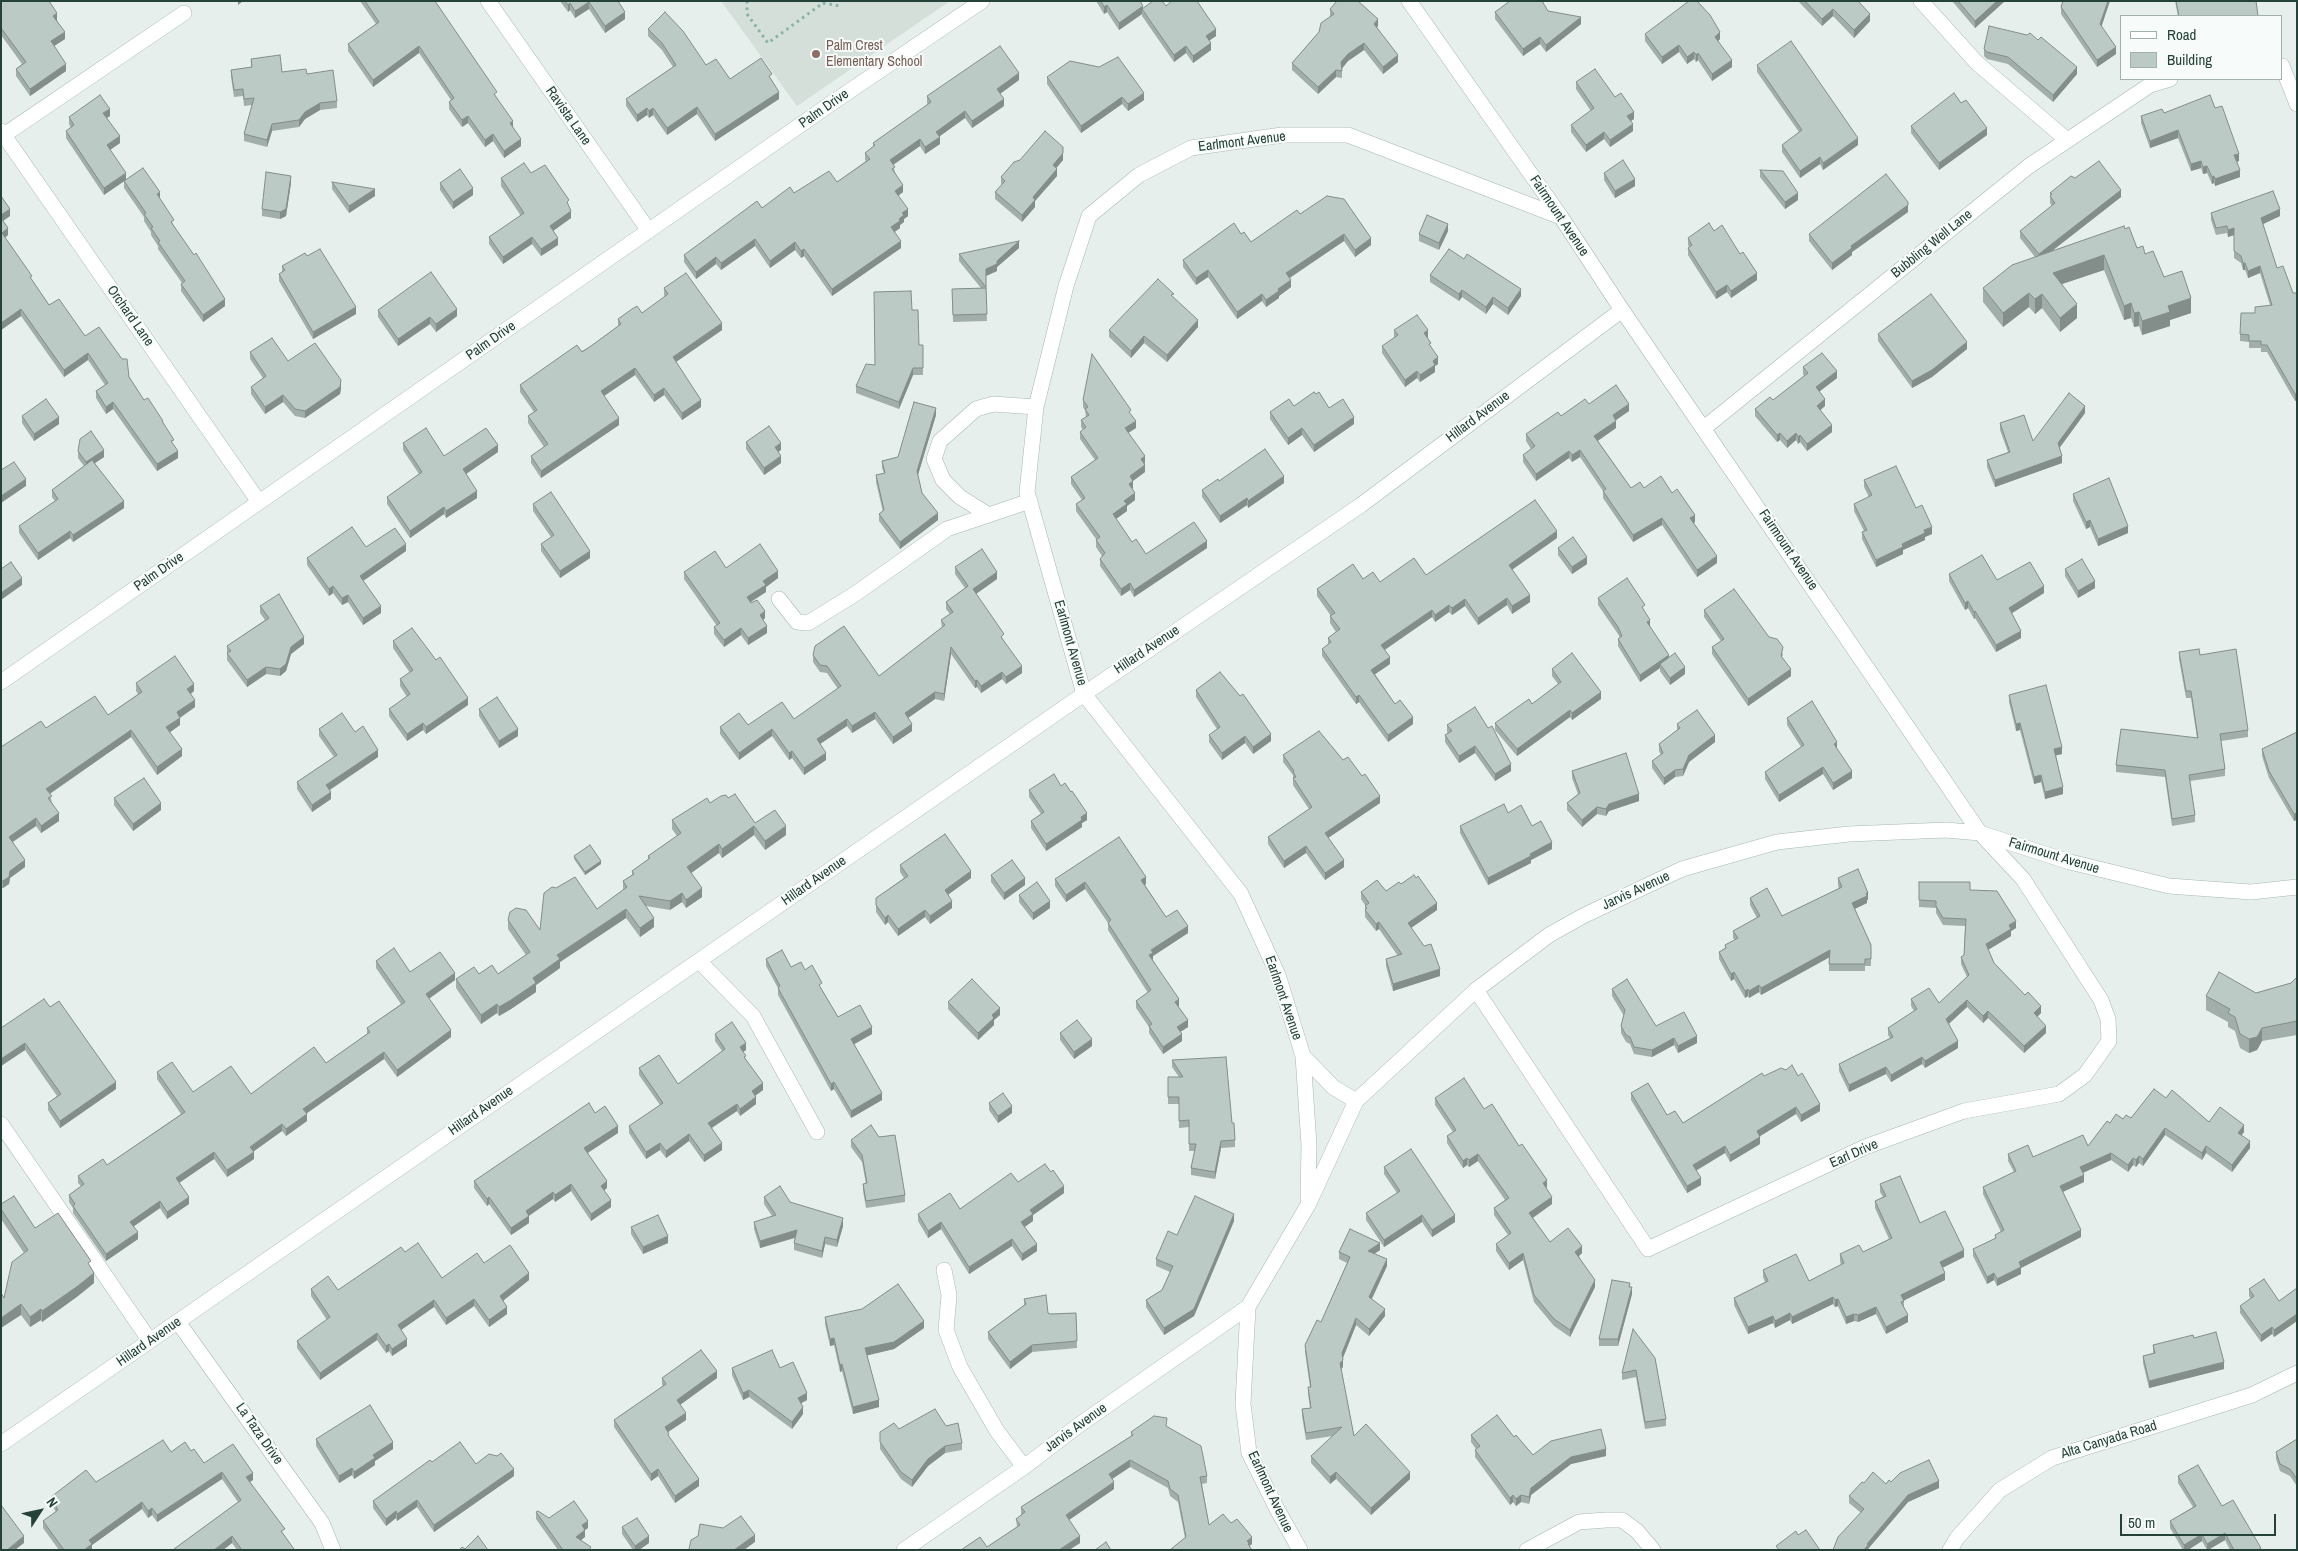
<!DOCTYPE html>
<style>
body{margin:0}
#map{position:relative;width:2298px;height:1551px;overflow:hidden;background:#e6efeb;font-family:"Archivo Narrow",sans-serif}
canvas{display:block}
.frame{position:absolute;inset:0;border:2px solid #24423a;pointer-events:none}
.legend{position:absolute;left:2120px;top:15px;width:162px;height:65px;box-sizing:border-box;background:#f7fbf9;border:1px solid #a3b1ad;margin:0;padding:6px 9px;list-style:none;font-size:15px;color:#24423a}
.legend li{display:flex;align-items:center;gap:10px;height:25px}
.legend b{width:25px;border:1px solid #a3b1ad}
.north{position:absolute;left:15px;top:1486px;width:50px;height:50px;-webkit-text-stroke:4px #f7fbf9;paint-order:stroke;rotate:55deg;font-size:14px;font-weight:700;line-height:20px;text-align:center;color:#24423a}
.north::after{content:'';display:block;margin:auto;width:18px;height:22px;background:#24423a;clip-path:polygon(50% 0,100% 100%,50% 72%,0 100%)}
.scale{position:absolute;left:2120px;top:1514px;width:156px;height:22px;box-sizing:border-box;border:2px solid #24423a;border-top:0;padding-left:6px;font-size:15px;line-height:18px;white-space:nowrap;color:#24423a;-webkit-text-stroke:4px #f7fbf9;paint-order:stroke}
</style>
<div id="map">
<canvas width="2298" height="1551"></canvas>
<div class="frame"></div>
<ul class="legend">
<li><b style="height:6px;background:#fff"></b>Road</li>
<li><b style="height:14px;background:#bbcac4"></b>Building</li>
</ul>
<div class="north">N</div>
<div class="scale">50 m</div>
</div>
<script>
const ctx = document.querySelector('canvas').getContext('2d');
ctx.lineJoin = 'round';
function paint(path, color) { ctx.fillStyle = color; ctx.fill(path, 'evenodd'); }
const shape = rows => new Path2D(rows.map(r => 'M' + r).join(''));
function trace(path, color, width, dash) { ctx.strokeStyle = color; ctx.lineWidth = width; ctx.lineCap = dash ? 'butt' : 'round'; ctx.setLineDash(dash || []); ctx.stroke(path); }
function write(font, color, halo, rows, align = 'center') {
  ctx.font = font + ' "Archivo Narrow",sans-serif'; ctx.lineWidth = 4; ctx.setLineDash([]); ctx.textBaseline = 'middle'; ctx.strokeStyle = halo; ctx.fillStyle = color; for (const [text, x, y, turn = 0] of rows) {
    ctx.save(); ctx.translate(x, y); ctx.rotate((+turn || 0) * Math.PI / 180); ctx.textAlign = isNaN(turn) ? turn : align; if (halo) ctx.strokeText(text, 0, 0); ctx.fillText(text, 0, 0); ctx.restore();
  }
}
paint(shape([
 [721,1,950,1,797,106]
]), '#d4dfda');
const minor = shape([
 [488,1,649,231],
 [1409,1,1561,217,1622,310,1980,833,2070,862,2169,886,2251,892,2297,887],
 [1921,1,1977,63,2067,140],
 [2282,66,2297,104],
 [1,131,259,502],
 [4,135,184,13],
 [1704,428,2029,166,2150,85,2170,79],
 [987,514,960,497,943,480,934,459,940,441,976,409,993,404,1036,407],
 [779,599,797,622,808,623,855,594,947,529,1030,501],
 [1,682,829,105,982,1],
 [699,961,753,1016,817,1132],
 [1303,1056,1309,1145,1308,1200],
 [1356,1101,1476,990,1549,935,1583,916,1682,869,1777,842,1849,834,1946,830,1980,833,2023,879,2101,1000,2108,1019,2109,1041,2085,1075,2059,1094,1964,1111,1865,1147,1648,1249,1476,990],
 [1,1124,150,1341],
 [944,1270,949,1295,946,1330,960,1367,997,1431,1024,1467],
 [178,1322,322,1523,333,1550],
 [1,1444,1084,694,1361,505,1622,310],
 [904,1550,1024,1467,1079,1425,1248,1307],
 [1300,1550,1277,1509,1249,1453,1243,1404,1248,1307,1308,1205,1356,1101,1333,1087,1303,1056,1278,975,1241,894,1084,694,1027,492,1036,407,1066,286,1089,216,1139,175,1191,148,1282,135,1348,135,1561,217],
 [1527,1550,1579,1522,1606,1520,1622,1520,1637,1531,1653,1550],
 [1950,1550,1957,1538,2000,1490,2052,1458,2252,1395,2297,1373]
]);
trace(minor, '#a8b8b2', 16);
trace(shape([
 [747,1,747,14,768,43,823,3,824,1],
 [823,3,840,6]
]), '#86b3a5', 3, [2.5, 4]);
trace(minor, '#fff', 15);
paint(shape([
 [1,1,57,20,65,39,54,46,66,71,30,96,16,76,16,69,22,64,1,35],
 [360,1,435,1,497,98,513,128,521,146,504,158,493,141,485,147,468,123,462,127,449,109,449,102,451,100,419,53,373,87,348,51,348,44,376,24],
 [560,1,618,1,625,19,605,33,589,9,575,18,570,10,568,12],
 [1096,1,1140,1,1143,8,1166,6,1216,36,1209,40,1211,50,1193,63,1186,53,1174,62,1142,16,1142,14,1119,30,1107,12,1104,14],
 [1798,1,1858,1,1870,21,1854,38,1833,16,1822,26],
 [1952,1,2005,1,1975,28],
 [2175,1,2256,1,2258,16,2178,16],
 [2061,7,2102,27,2116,54,2097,67,2061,14],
 [1330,9,1378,26,1377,27,1398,62,1383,74,1364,50,1348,61,1342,69,1342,78,1336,77,1318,94,1292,70,1292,63,1319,32,1330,17],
 [1548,11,1581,24,1546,52,1540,44,1523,56,1495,19,1495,12],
 [648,29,706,65,730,79,772,80,779,99,715,141,697,114,667,135,653,115,649,118,647,115,637,122,626,106,626,99,673,67,662,50,648,36],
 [1645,34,1720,39,1718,41,1732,67,1712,81,1698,60,1696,62,1694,59,1687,64,1679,52,1662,64,1645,41],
 [1984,49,2077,74,2053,102,2008,64,1987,59,1984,56],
 [251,59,282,72,307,74,337,101,337,108,320,110,305,119,299,127,272,131,267,147,244,141,244,134,252,105,244,106,243,96,234,97,231,77,231,70,251,67],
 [1757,65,1858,145,1823,170,1820,164,1800,178,1782,152,1782,145,1799,132,1757,72],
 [1047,77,1144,100,1128,111,1122,104,1081,133,1047,84],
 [1019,80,1000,94,1004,106,972,128,965,118,939,136,940,144,925,154,920,146,893,165,895,172,903,192,898,196,908,216,904,219,904,222,900,225,900,228,895,232,901,248,832,296,804,256,801,258,795,250,770,268,755,246,721,270,716,264,696,279,684,262,684,255,762,208,794,193,837,182,866,161,865,160,865,153,873,147,873,143,928,105,927,103,927,96],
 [1576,82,1615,97,1634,119,1631,121,1633,131,1610,147,1604,139,1586,152,1571,132,1571,125,1591,111,1576,89],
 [2215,108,2239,161,2237,162,2240,177,2215,186,2214,183,2212,184,2207,173,2203,174,2201,168,2191,171,2178,138,2150,148,2141,123,2141,116,2164,113],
 [110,116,107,118,120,143,110,150,104,195,66,138,66,131,71,128,69,124,69,117],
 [1911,126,1987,135,1939,170,1911,133],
 [1063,160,1056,168,1057,176,1035,201,1035,207,1022,222,995,199,995,192,1002,185,1001,184,1001,177],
 [1760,170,1798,200,1785,209,1760,177],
 [531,173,569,207,571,218,553,231,558,245,541,256,532,244,503,264,489,244,489,237,521,216,501,186,501,178],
 [1604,173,1635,186,1615,198,1604,180],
 [124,181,160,199,174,226,225,306,203,322,181,291,181,284,182,283,158,249,158,246,151,235,151,232,144,221,144,217,124,188],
 [332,182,375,196,349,213,332,189],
 [291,183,286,216,280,219,262,216,262,209],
 [440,183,473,195,453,209,440,190],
 [2050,193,2121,197,2052,251,2125,229,2137,248,2145,254,2191,313,2170,320,2170,326,2142,335,2139,326,2134,327,2131,318,2124,320,2104,270,2062,284,2077,318,2060,332,2042,308,2035,314,2029,307,2003,327,1983,302,1983,288,2035,257,2020,238,2020,231,2052,206,2050,203],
 [1,196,10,216,3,221,8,235,5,238,32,280,49,305,85,336,129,377,144,400,163,424,174,446,178,458,157,471,113,409,106,414,96,398,96,391,105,385,88,360,64,377,21,316,1,330],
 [1908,209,1908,212,1852,252,1852,255,1832,270,1809,241,1809,234],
 [2211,213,2280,216,2263,224,2277,268,2293,293,2297,293,2295,401,2267,352,2261,352,2261,348,2249,348,2249,342,2240,341,2240,334,2255,313,2270,305,2260,273,2248,278,2245,270,2243,270,2241,263,2234,258,2234,235,2228,237,2227,233,2216,235,2211,220],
 [1300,214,1371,245,1355,257,1344,241,1290,278,1291,287,1279,296,1279,298,1266,307,1262,301,1237,319,1208,277,1196,285,1183,267,1183,260,1241,234,1251,242],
 [1448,231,1439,250,1419,241,1419,234],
 [1714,231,1757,280,1731,298,1727,292,1716,299,1688,255,1688,248,1689,247,1688,245,1688,238],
 [1019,248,997,267,997,271,986,276,987,321,953,322,952,289,981,288,959,261,959,254],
 [307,256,356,314,313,339,279,281,279,274,282,272,282,266],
 [1464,259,1521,296,1508,315,1493,304,1486,314,1462,297,1459,301,1430,282,1430,275],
 [664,288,722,330,676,362,701,407,682,420,664,395,654,402,635,375,604,396,619,425,541,478,531,463,531,456,544,447,528,423,528,416,534,412,520,392,520,385,591,346,618,326,618,319,642,313,665,297,664,295],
 [1174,298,1198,327,1167,362,1144,343,1131,358,1109,337,1109,330],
 [378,310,457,316,436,332,430,324,398,346,378,317],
 [1394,330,1428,337,1427,338,1438,364,1435,366,1435,372,1420,382,1417,378,1405,387,1382,353,1382,346,1394,338],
 [1878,334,1967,349,1932,377,1912,388,1878,341],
 [919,345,923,345,923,375,913,375,899,409,856,393,856,386,875,365],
 [250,352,288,361,341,388,340,394,305,418,295,416,283,402,265,414,251,394,251,387,263,378,250,359],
 [1803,367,1837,378,1819,392,1825,406,1820,410,1832,432,1807,451,1800,442,1798,444,1796,440,1787,448,1780,440,1777,442,1755,416,1755,409,1773,400,1804,376,1803,374],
 [1083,400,1131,415,1136,428,1128,433,1145,463,1144,464,1145,472,1133,481,1133,488,1132,489,1135,500,1127,506,1127,511,1116,519,1132,542,1146,554,1207,548,1134,597,1130,590,1121,596,1100,566,1100,559,1102,556,1096,547,1096,539,1076,511,1076,504,1082,500,1071,484,1071,477,1095,460,1080,439,1080,432,1083,430,1081,427,1081,420,1086,417,1085,410,1083,407],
 [1589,404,1629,411,1616,420,1616,428,1598,441,1631,488,1644,488,1672,493,1695,522,1694,523,1717,563,1697,577,1662,525,1633,542,1603,498,1603,491,1580,457,1572,462,1569,458,1536,481,1523,462,1523,455,1531,449,1526,441,1526,434,1561,416],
 [1294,406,1329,408,1354,424,1314,452,1302,435,1288,445,1270,419,1270,412],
 [2085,413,2059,448,2062,463,1995,487,1987,467,1987,460,2008,452,2000,430,2000,423,2033,441],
 [936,415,918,475,922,493,938,520,900,549,879,521,879,514,883,512,876,482,876,475,884,473,882,468,882,461,898,457],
 [22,416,59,424,34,441,22,423],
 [746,442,781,450,778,452,781,463,764,475,746,449],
 [403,443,444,456,498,452,466,474,477,498,446,518,444,514,410,538,387,504,387,497,419,474,403,450],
 [78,451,104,457,95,463,124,508,73,542,70,538,38,560,19,533,19,526,55,501,52,497,52,490,84,466,78,458],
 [1864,480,1916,508,1932,534,1925,537,1925,540,1903,550,1903,554,1876,567,1862,539,1862,532,1864,531,1854,511,1854,504,1869,497,1864,487],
 [1219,481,1284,483,1248,508,1247,505,1220,523,1202,497,1202,490],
 [2073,494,2128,533,2098,546,2090,527,2086,529,2073,501],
 [533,504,590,558,560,578,541,551,541,544,551,537,533,511],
 [1557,538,1512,569,1530,602,1512,614,1507,605,1478,625,1465,606,1452,615,1449,612,1435,622,1432,617,1385,650,1390,664,1375,674,1395,704,1413,724,1388,742,1359,702,1356,704,1322,656,1322,649,1328,645,1328,638,1336,632,1330,623,1330,616,1331,616,1317,596,1317,589,1363,579,1380,582,1426,575],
 [366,547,406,551,363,581,381,613,363,625,348,602,342,605,333,593,329,596,307,565,307,558],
 [1558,548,1587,564,1572,574,1558,555],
 [955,567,997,579,976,594,1004,641,1022,673,1006,684,1002,679,981,693,977,687,975,688,951,654,944,701,935,699,908,718,912,731,893,744,875,719,852,733,847,726,820,744,826,760,804,775,792,758,789,760,772,736,739,760,720,734,720,727,748,725,794,719,838,689,827,673,820,672,813,662,813,655,879,676,942,628,941,620,950,614,946,609,946,602,965,588,955,574],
 [726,568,778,578,766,587,766,592,751,602,765,618,763,620,767,633,748,645,741,635,724,647,714,634,714,627,717,626,684,579,684,572],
 [2065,569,2095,588,2078,598,2065,576],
 [1949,574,1997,580,2044,593,2012,613,2021,638,1996,652,1975,618,1974,619,1968,608,1965,610,1949,581],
 [1598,598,1645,612,1650,627,1669,658,1685,674,1670,685,1660,671,1660,668,1640,682,1618,646,1618,639,1620,638,1618,634,1598,605],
 [260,606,304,644,291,654,286,671,280,676,266,674,247,687,227,660,227,646,265,620,260,613],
 [1704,610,1769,637,1783,654,1782,657,1791,676,1748,706,1712,654,1712,647,1721,641,1704,617],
 [393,641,468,705,426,734,423,730,407,741,389,716,389,709,407,697,400,686,400,679,410,673,393,648],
 [2179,652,2200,655,2248,730,2248,737,2221,741,2225,769,2225,776,2190,781,2195,815,2195,822,2172,826,2165,777,2116,772,2116,765,2197,738,2191,698,2186,698,2179,659],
 [1552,669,1601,699,1572,720,1570,717,1517,756,1495,730,1495,723,1532,704,1558,684,1552,676],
 [136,683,194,691,191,694,195,707,180,717,180,725,170,732,182,756,157,775,131,737,50,794,52,803,59,821,41,833,36,826,13,842,25,867,10,878,9,884,3,888,1,888,1,747,46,728,108,715,138,694,136,691],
 [1196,690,1240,696,1271,741,1253,754,1245,743,1222,760,1209,742,1209,735,1217,729,1196,697],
 [2009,695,2062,754,2056,755,2063,794,2045,799,2041,782,2034,784,2020,730,2016,731,2009,702],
 [479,709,518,736,499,748,479,716],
 [1787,718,1837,749,1852,778,1833,790,1823,774,1779,802,1765,779,1765,772,1801,747,1787,725],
 [1677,724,1715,742,1689,762,1683,776,1675,777,1664,785,1652,768,1652,761,1661,755,1659,751,1659,744,1677,730],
 [1447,725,1511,771,1495,781,1475,753,1459,763,1445,742,1445,735,1448,733,1447,732],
 [319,729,355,732,378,757,330,790,331,799,312,812,297,789,297,782,334,757,319,736],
 [2297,732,2294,821,2269,778,2262,756,2262,749],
 [1283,755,1380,803,1328,838,1344,867,1325,880,1306,853,1284,868,1268,844,1268,837,1309,809,1293,785,1293,775,1283,762],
 [1572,771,1639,801,1609,811,1606,816,1597,814,1582,827,1567,810,1567,803,1578,794,1572,778],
 [1061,786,1071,792,1087,820,1082,823,1082,827,1046,851,1031,828,1031,821,1041,814,1029,797,1029,790],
 [114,798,161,810,133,831,114,805],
 [728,798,755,823,786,835,765,850,754,835,722,858,719,853,691,873,702,897,686,908,682,902,670,910,646,906,654,927,640,937,626,918,560,962,560,968,536,985,536,992,511,1009,499,1016,497,1013,481,1024,456,988,456,979,498,974,526,955,508,929,508,920,540,930,597,909,623,890,623,881,632,875,632,871,648,860,648,856,677,836,672,829,672,820,710,803],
 [1508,813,1532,826,1552,849,1531,860,1531,863,1488,885,1460,833,1460,826],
 [574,856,601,864,585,875,574,859],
 [900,865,971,878,948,894,952,908,930,924,925,917,898,936,888,922,885,925,876,912,876,898,904,878,900,872],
 [991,875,1025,885,1004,900,991,882],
 [1838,878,1868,900,1867,900,1867,903,1855,909,1871,945,1871,966,1865,966,1865,971,1829,971,1829,957,1761,995,1759,992,1749,998,1748,996,1745,998,1734,979,1731,981,1719,959,1719,952,1725,948,1725,945,1735,940,1733,938,1733,931,1757,918,1750,905,1750,898,1782,916,1839,889,1838,885],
 [1055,879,1146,884,1145,885,1166,917,1188,933,1153,956,1153,960,1179,1006,1178,1006,1188,1027,1180,1032,1182,1041,1163,1054,1149,1033,1149,1027,1136,1008,1136,1001,1148,993,1108,930,1108,923,1085,889,1066,902,1055,886],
 [1919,882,1970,890,2016,928,2011,931,2011,936,1988,950,1994,963,2041,1013,2037,1017,2046,1033,2024,1053,1988,1018,1983,1023,1967,1007,1949,1024,1958,1048,1925,1068,1922,1064,1891,1082,1886,1074,1849,1092,1839,1071,1839,1064,1890,1038,1888,1035,1888,1028,1914,1011,1911,1006,1911,999,1939,1003,1967,977,1961,964,1961,957,1964,955,1965,926,1943,925,1936,913,1936,908,1919,907],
 [1401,884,1437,910,1411,928,1440,976,1393,991,1386,966,1386,959,1398,956,1379,929,1376,931,1365,917,1365,905,1361,899,1361,892,1386,891],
 [1019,895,1050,908,1033,920,1019,902],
 [766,959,791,967,805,970,822,990,838,1017,872,1034,854,1044,882,1100,851,1118,834,1089,831,1091,778,995,778,988,766,966],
 [376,961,410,972,455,980,429,998,451,1037,397,1077,384,1059,306,1113,307,1121,286,1136,282,1131,254,1151,254,1159,227,1177,214,1159,179,1183,189,1204,167,1219,160,1208,134,1226,138,1239,106,1261,73,1213,73,1208,69,1202,69,1195,81,1186,78,1183,78,1176,107,1165,181,1114,157,1079,157,1072,193,1092,251,1094,326,1063,367,1034,367,1028,401,1004,376,968],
 [2297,977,2297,1035,2262,1041,2257,1050,2249,1053,2240,1048,2235,1031,2228,1027,2228,1022,2206,1010,2206,996,2256,993,2291,983],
 [1612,989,1656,1026,1697,1043,1678,1053,1674,1045,1652,1057,1634,1054,1630,1044,1626,1042,1621,1033,1621,1026,1624,1016,1612,996],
 [948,1002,1000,1015,994,1020,994,1025,978,1040,948,1009],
 [50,1007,116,1089,60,1128,48,1110,48,1103,57,1096,25,1050,1,1066,1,1028],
 [1060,1033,1092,1046,1074,1059,1060,1040],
 [715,1034,746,1050,743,1052,746,1060,763,1090,755,1096,756,1104,740,1116,737,1111,712,1128,722,1150,704,1162,689,1141,666,1158,660,1150,646,1159,629,1133,629,1126,660,1105,639,1075,639,1068,678,1084,722,1051,715,1041],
 [1172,1060,1232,1123,1235,1140,1235,1147,1221,1148,1215,1179,1191,1175,1191,1168,1195,1151,1189,1151,1189,1127,1179,1128,1179,1104,1168,1104,1168,1077,1179,1077,1172,1067],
 [1764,1076,1798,1076,1820,1111,1801,1122,1796,1114,1760,1136,1760,1144,1730,1162,1725,1153,1696,1171,1701,1185,1687,1193,1631,1100,1631,1093,1667,1115,1683,1123],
 [1435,1098,1484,1109,1547,1187,1546,1188,1552,1204,1533,1218,1550,1242,1582,1253,1579,1256,1595,1287,1570,1337,1554,1326,1534,1302,1523,1260,1509,1270,1496,1251,1496,1244,1508,1235,1494,1215,1494,1208,1505,1200,1478,1161,1469,1167,1467,1165,1463,1168,1447,1143,1447,1136,1453,1132,1435,1105],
 [2166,1098,2209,1122,2244,1132,2241,1135,2250,1148,2232,1172,2206,1153,2202,1160,2165,1135,2143,1166,2139,1163,2136,1167,2133,1165,2128,1172,2111,1160,2083,1173,2084,1182,2063,1192,2081,1237,2021,1268,2021,1274,1997,1286,1994,1280,1987,1284,1973,1256,1973,1249,1995,1239,1995,1235,2001,1232,1983,1194,1983,1187,2014,1172,2008,1161,2008,1154,2033,1157,2088,1146,2110,1123,2123,1119,2131,1118],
 [989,1103,1012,1113,998,1123,989,1110],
 [595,1113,618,1133,588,1153,607,1188,604,1190,611,1207,591,1221,571,1191,555,1202,553,1199,529,1215,529,1223,511,1235,489,1204,487,1206,474,1188,474,1181],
 [851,1140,905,1195,905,1202,866,1208,863,1191,863,1184,866,1184,862,1162,851,1147],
 [1384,1167,1455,1222,1432,1237,1422,1222,1384,1247,1366,1220,1366,1213,1397,1193,1384,1174],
 [1018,1182,1064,1193,1033,1215,1033,1221,1025,1227,1037,1251,1022,1261,1012,1246,969,1274,941,1229,928,1238,918,1221,918,1214,960,1209],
 [1880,1184,1920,1223,1964,1257,1942,1268,1945,1280,1904,1300,1904,1308,1908,1322,1886,1334,1876,1314,1858,1322,1854,1321,1846,1324,1838,1306,1835,1307,1833,1304,1792,1324,1790,1320,1775,1328,1773,1323,1748,1334,1734,1305,1734,1298,1765,1282,1763,1277,1763,1270,1809,1281,1841,1265,1840,1261,1840,1254,1863,1252,1889,1239,1875,1208,1875,1201,1883,1197,1880,1192],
 [764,1197,790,1202,843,1226,837,1247,825,1244,822,1258,794,1250,794,1243,795,1238,760,1248,754,1229,754,1222,772,1216,764,1204],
 [1,1204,91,1268,94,1283,78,1296,42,1322,41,1320,30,1327,21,1315,4,1298,24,1253,1,1219],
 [1234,1221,1194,1316,1164,1335,1146,1307,1146,1300,1162,1290,1170,1272,1156,1266,1156,1259,1177,1235],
 [631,1227,668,1243,643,1254,631,1234],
 [1380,1250,1374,1254,1387,1266,1372,1299,1385,1316,1369,1336,1356,1325,1343,1358,1343,1367,1341,1369,1354,1436,1410,1479,1371,1515,1336,1479,1330,1484,1311,1463,1311,1456,1333,1436,1306,1440,1302,1416,1302,1409,1310,1408,1308,1394,1308,1387,1310,1387,1305,1352,1305,1345,1321,1322,1347,1263,1339,1259,1339,1252],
 [405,1252,442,1278,484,1263,529,1280,503,1301,507,1314,489,1327,474,1306,446,1325,434,1307,401,1330,407,1346,392,1356,389,1351,386,1353,377,1340,320,1380,297,1348,297,1341,327,1320,311,1296,311,1289,338,1290],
 [1630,1287,1632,1294,1618,1346,1599,1346,1599,1339],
 [2297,1288,2297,1321,2274,1337,2272,1334,2261,1342,2240,1313,2240,1306,2251,1299,2249,1296,2249,1289,2279,1301],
 [1024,1299,1050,1314,1076,1313,1077,1348,1032,1352,1010,1369,988,1339,988,1332,1024,1305],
 [825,1317,924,1328,894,1349,867,1355,879,1407,853,1414,842,1371,840,1372,834,1345,830,1346,825,1324],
 [2194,1338,2224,1369,2149,1388,2143,1363,2143,1356,2153,1353,2153,1345],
 [1655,1358,1666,1419,1666,1426,1645,1429,1636,1377,1622,1380,1622,1373],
 [732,1368,780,1368,807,1400,801,1403,803,1414,792,1429,749,1397,743,1400,732,1375],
 [662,1378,717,1378,680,1405,686,1420,668,1432,669,1437,699,1486,675,1503,658,1476,651,1481,614,1427,614,1420,663,1386,662,1385],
 [946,1426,962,1443,962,1450,945,1453,928,1466,912,1487,901,1479,880,1449,880,1432,899,1429],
 [1167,1427,1207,1476,1207,1483,1202,1484,1209,1525,1231,1523,1252,1544,1249,1546,1185,1538,1178,1502,1170,1496,1168,1488,1130,1467,1112,1479,1114,1489,1069,1520,1080,1543,1069,1550,961,1550,987,1547,1017,1527,1016,1519,1022,1515,1021,1514,1021,1507,1131,1436,1131,1432],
 [1471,1435,1514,1437,1533,1455,1606,1456,1571,1464,1531,1495,1529,1504,1521,1502,1516,1506,1513,1502,1510,1505,1475,1457,1475,1450,1476,1449,1471,1442],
 [316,1439,393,1449,375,1461,375,1465,354,1479,352,1475,339,1483,316,1446],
 [2297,1439,2297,1486,2290,1476,2280,1471,2276,1459,2276,1452],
 [191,1451,204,1463,253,1480,250,1482,294,1550,237,1550,232,1543,223,1550,174,1550,174,1549,238,1502,222,1479,157,1522,152,1515,148,1518,142,1509,92,1545,92,1550,59,1550,43,1528,43,1521,56,1512,51,1504,51,1497,96,1482,171,1452],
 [432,1462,476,1464,514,1476,434,1532,417,1507,397,1521,396,1518,386,1526,373,1508,373,1501],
 [2178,1476,2222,1506,2261,1550,2230,1550,2225,1540,2208,1550,2207,1550,2202,1541,2188,1550,2183,1550,2170,1528,2170,1521,2193,1507,2178,1483],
 [1891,1482,1939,1488,1908,1502,1868,1549,1868,1550,1860,1512,1849,1503,1849,1496,1864,1483,1886,1484],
 [536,1512,549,1518,588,1528,585,1530,585,1537,581,1540,591,1550,558,1550,536,1519],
 [622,1527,649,1543,639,1550,633,1550,622,1534]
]), '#a1aea9');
paint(shape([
 [238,1,243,1,238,5],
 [1997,1,2005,1,1975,28,1975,21],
 [2108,1,2110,1,2100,31,2100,24],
 [589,2,589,9,575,18,575,11],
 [570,3,570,10,568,12,568,5],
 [1107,5,1107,12,1104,14,1104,7],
 [1143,6,1143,11,1142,9,1142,14,1119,30,1119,23],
 [1833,9,1833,16,1822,26,1822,19],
 [625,12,625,19,605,33,605,26],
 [57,13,57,20,53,23,53,16],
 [1870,14,1870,21,1854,38,1854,30],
 [1581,17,1581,24,1546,52,1546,45],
 [1378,19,1378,26,1374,31,1374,24],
 [1216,29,1216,36,1206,43,1206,36],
 [65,32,65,39,51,48,51,41],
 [1720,32,1720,39,1715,44,1715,37],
 [1540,37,1540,44,1523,56,1523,49],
 [1211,43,1211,50,1193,63,1193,56],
 [1364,43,1364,50,1348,61,1341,69,1341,62,1348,54],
 [1679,45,1679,52,1662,64,1662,57],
 [419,46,419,53,373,87,373,80],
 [1186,46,1186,53,1174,62,1174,55],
 [2116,47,2116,54,2097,67,2097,60],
 [1694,52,1694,59,1687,64,1687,57],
 [1698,53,1698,60,1696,62,1696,55],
 [1398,55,1398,62,1383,74,1383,67],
 [1732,60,1732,67,1712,81,1712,74],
 [66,64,66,71,30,96,30,89],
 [2077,67,2077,74,2053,102,2053,95],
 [1336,70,1336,77,1318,94,1318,87],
 [1019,73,1019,80,997,96,997,89],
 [779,92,779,99,715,141,715,134],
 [1144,93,1144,100,1128,111,1128,104],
 [1122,97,1122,104,1081,133,1081,126],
 [1004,99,1004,106,972,128,972,121],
 [320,103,320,110,305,119,299,127,299,120,305,112],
 [697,107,697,114,667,135,667,128],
 [647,108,647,115,637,122,637,115],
 [653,108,653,115,649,118,649,111],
 [110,109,110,116,103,120,103,113],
 [965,111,965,118,936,139,936,132],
 [1634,112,1634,119,1627,123,1627,116],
 [468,116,468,123,462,127,462,120],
 [513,121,513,128,510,123],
 [272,124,272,131,267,147,267,140],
 [1633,124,1633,131,1610,147,1610,140],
 [1987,128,1987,135,1939,170,1939,163],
 [2178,130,2178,138,2150,148,2150,141],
 [1604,132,1604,139,1586,152,1586,145],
 [493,134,493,141,485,147,485,140],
 [120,136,120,143,107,152,107,145],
 [940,137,940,144,925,154,925,147],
 [1858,138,1858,145,1823,170,1823,163],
 [521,139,521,146,504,158,504,151],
 [920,139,920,146,890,167,890,160],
 [1063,153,1063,160,1053,172,1053,165],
 [2239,154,2239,161,2234,162,2234,155],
 [1820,157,1820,164,1800,178,1800,171],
 [2201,161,2201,168,2191,171,2191,164],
 [2207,166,2207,173,2203,174,2203,167],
 [1057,169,1057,176,1035,201,1035,207,1022,222,1022,215,1033,197],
 [2240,170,2240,177,2215,186,2215,179],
 [126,173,126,180,104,195,104,188],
 [291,176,291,183,286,216,280,219,280,212],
 [2214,176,2214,183,2212,184,2212,177],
 [1635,179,1635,186,1615,198,1615,191],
 [903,185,903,192,895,198,895,191],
 [473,188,473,195,453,209,453,202],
 [375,189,375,196,349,213,349,206],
 [2121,190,2121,197,2039,261,2039,254],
 [160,192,160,199,157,194],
 [1798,193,1798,200,1785,209,1785,202],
 [1908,202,1908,212,1852,252,1852,255,1832,270,1832,263,1851,246],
 [10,209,10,216,1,222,1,215],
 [908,209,908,216,904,219,904,222,900,225,900,228,891,234,891,227,899,219,902,213],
 [2280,209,2280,216,2261,225,2261,218],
 [571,211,571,218,550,233,550,226],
 [1448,224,1448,231,1439,250,1439,243],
 [8,228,8,235,2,240,2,233],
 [2234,228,2234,235,2228,237,2228,230],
 [1344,234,1344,241,1286,280,1286,273],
 [532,237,532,244,503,264,503,257],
 [558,238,558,245,541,256,541,249],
 [1371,238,1371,245,1355,257,1355,250],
 [755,239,755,246,721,270,721,263],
 [901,241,901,248,832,296,832,289],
 [1019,241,1019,248,997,267,997,271,986,276,986,269],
 [795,242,795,250,770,268,770,261],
 [804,249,804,256,801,258,801,251],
 [2104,255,2104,270,2053,287,2053,273],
 [716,257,716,264,696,279,696,272],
 [2243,263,2245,263,2245,270,2243,270],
 [2260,266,2260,273,2248,278,2248,271],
 [1208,270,1208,277,1196,285,1196,278],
 [1757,273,1757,280,1731,298,1731,291],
 [1291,280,1291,287,1279,296,1279,298,1266,307,1266,300,1278,289],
 [1727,285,1727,292,1716,299,1716,292],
 [1521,289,1521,296,1508,315,1508,308],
 [1462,290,1462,297,1459,301,1459,294],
 [2029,293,2029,307,2003,327,2003,313],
 [1262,294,1262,301,1237,319,1237,312],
 [2042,294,2042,308,2035,314,2035,299],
 [1493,297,1493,304,1486,314,1486,307],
 [2191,298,2191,313,2170,320,2170,326,2142,335,2142,321,2168,306],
 [225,299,225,306,203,322,203,315],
 [2131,303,2131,318,2124,320,2124,306],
 [2077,304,2077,318,2060,332,2060,318],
 [356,307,356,314,313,339,313,332],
 [21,309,21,316,1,330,1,323],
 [457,309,457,316,436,332,436,324],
 [2139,312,2139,326,2134,327,2134,313],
 [430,317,430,324,398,346,398,339],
 [1198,320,1198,327,1167,362,1167,355],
 [722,323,722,330,673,364,673,357],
 [1428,330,1428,337,1424,340,1424,333],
 [1144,336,1144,343,1131,358,1131,351],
 [1967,342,1967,349,1932,377,1912,388,1912,381],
 [88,353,88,360,64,377,64,370],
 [1438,357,1438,364,1435,366,1435,372,1420,382,1420,375,1433,361],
 [635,368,635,375,601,398,601,391],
 [913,368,913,375,899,409,899,402],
 [1417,371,1417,378,1405,387,1405,380],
 [1837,371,1837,378,1816,394,1816,387],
 [341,380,341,388,340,394,305,418,305,411],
 [664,388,664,395,654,402,654,395],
 [2297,393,2297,400,2295,401,2295,394],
 [283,395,283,402,265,414,265,407],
 [1825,399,1825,406,1817,413,1817,406],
 [701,400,701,407,682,420,682,413],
 [113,402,113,409,106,414,106,407],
 [1629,404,1629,411,1613,422,1613,415],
 [2085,406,2085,413,2058,450,2058,443],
 [936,408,936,415,917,478,917,471],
 [59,417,59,424,34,441,34,434],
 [1354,417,1354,424,1314,452,1314,445],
 [619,418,619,425,541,478,541,471],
 [1136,421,1136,428,1125,435,1125,428],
 [1616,421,1616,428,1594,443,1594,436],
 [1832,425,1832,432,1807,451,1807,444],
 [1302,428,1302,435,1288,445,1288,438],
 [1780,433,1780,440,1777,442,1777,435],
 [1796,433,1796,440,1787,448,1787,441],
 [1800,435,1800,442,1798,444,1798,437],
 [781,443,781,450,775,454,775,447],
 [498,445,498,452,463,476,463,469],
 [104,450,104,457,86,469,86,462],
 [1580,450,1580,457,1572,462,1572,455],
 [178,451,178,458,157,471,157,464],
 [1569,451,1569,458,1536,481,1536,474],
 [781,456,781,463,764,475,764,468],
 [1145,456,1145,463,1141,466,1141,459],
 [2062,456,2062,463,1995,487,1995,480],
 [1145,465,1145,472,1130,483,1130,476],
 [1284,476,1284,483,1248,508,1248,501],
 [26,479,26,486,1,503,1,496],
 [1133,481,1133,488,1129,491,1129,484],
 [477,491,477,498,446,518,446,511],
 [1135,493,1135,500,1127,506,1127,511,1113,521,1113,514,1124,501],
 [1247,498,1247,505,1220,523,1220,516],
 [124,501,124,508,73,542,73,535],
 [444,507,444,514,410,538,410,531],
 [938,513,938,520,900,549,900,542],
 [1695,515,1695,522,1690,525,1690,518],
 [1662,518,1662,525,1633,542,1633,535],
 [2090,520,2090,527,2086,529,2086,522],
 [2128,526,2128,533,2098,546,2098,539],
 [1932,527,1932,534,1925,537,1925,540,1903,550,1903,554,1876,567,1876,560,1924,530],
 [70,531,70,538,38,560,38,553],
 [1557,531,1557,538,1509,572,1509,565],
 [1207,541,1207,548,1134,597,1134,590],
 [406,544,406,551,360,583,360,576],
 [590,551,590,558,560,578,560,571],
 [1717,556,1717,563,1697,577,1697,570],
 [1587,557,1587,564,1572,574,1572,567],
 [778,571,778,578,766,587,766,592,747,604,747,597,763,581],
 [997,572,997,579,973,596,973,589],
 [22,578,22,585,1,600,1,593],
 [2095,581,2095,588,2078,598,2078,591],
 [1130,583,1130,590,1121,596,1121,589],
 [333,586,333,593,329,596,329,589],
 [2044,586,2044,593,2009,615,2009,608],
 [348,595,348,602,342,605,342,598],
 [1530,595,1530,602,1512,614,1512,606],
 [1507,598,1507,605,1478,625,1478,618],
 [1465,599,1465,606,1452,615,1452,608],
 [1968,601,1968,608,1965,610,1965,603],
 [1449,605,1449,612,1435,622,1435,615],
 [381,606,381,613,363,625,363,618],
 [1432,610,1432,617,1381,652,1381,645],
 [765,611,765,618,760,622,760,615],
 [1975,611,1975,618,1974,619,1974,612],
 [1650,620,1650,627,1647,629,1647,622],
 [767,626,767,633,748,645,748,638],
 [741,628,741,635,724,647,724,640],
 [2021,631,2021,638,1996,652,1996,645],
 [304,637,304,644,291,654,286,671,280,676,280,669,291,647],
 [951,647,951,654,944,701,944,694],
 [1669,655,1669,662,1660,664,1660,668,1640,682,1640,675],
 [1390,657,1390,664,1371,677,1371,670],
 [1022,666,1022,673,1006,684,1006,677],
 [266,667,266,674,247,687,247,680],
 [1685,667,1685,674,1670,685,1670,678],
 [1791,669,1791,676,1748,706,1748,699],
 [1002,672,1002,679,981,693,981,686],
 [977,680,977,687,975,688,975,681],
 [194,684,194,691,187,696,187,689],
 [935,692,935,699,905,720,905,713],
 [1601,692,1601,699,1572,720,1572,713],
 [1359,695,1359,702,1356,704,1356,697],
 [468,698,468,705,426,734,426,727],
 [195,700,195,707,177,720,177,712],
 [1570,710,1570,717,1517,756,1517,749],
 [875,712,875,719,852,733,852,726],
 [1413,717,1413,724,1388,742,1388,735],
 [180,718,180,725,166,735,166,727],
 [847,719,847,726,817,746,817,739],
 [423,723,423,730,407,741,407,734],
 [2020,723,2020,730,2016,731,2016,724],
 [912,724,912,731,893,744,893,737],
 [518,729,518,736,499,748,499,741],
 [772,729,772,736,739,760,739,753],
 [131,730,131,737,46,796,46,789],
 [1271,734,1271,741,1253,754,1253,747],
 [1715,735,1715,742,1689,762,1683,776,1683,769,1689,755],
 [1245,736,1245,743,1222,760,1222,753],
 [1837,742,1837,749,1834,744],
 [1475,746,1475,753,1459,763,1459,756],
 [2062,747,2062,754,2054,756,2054,749],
 [182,749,182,756,157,775,157,767],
 [378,750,378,757,326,792,326,785],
 [792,751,792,758,789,760,789,753],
 [826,753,826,760,804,775,804,768],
 [1511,764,1511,771,1495,781,1495,774],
 [1823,767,1823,774,1779,802,1779,795],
 [1675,770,1675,777,1664,785,1664,778],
 [1852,771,1852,778,1833,790,1833,783],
 [2041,775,2041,782,2034,784,2034,777],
 [2063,787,2063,794,2045,799,2045,792],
 [331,792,331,799,312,812,312,805],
 [1639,794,1639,801,1609,811,1606,816,1606,809,1609,804],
 [1380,796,1380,803,1325,840,1325,833],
 [161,803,161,810,133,831,133,824],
 [1597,807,1597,814,1582,827,1582,820],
 [59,813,59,821,41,833,41,826],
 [1087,813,1087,820,1082,823,1082,827,1046,851,1046,844],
 [2297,813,2297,820,2294,821,2294,814],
 [36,818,36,826,9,844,9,837],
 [754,826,754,835,722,858,722,849],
 [786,826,786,835,765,850,765,841],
 [1552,842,1552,849,1531,860,1531,863,1488,885,1488,878,1530,854],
 [719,844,719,853,687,876,687,867],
 [1306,846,1306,853,1284,868,1284,861],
 [25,860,25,867,10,878,9,884,3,888,3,881,10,871],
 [1344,860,1344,867,1325,880,1325,873],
 [601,861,601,864,585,875,585,872],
 [971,871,971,878,945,897,945,890],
 [1146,877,1146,884,1141,887,1141,880],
 [1025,878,1025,885,1004,900,1004,893],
 [1085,882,1085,889,1066,902,1066,895],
 [702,888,702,897,686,908,686,900],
 [682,893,682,902,670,910,670,901],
 [1866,893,1868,893,1868,900,1867,900,1867,903,1852,910,1852,903],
 [952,901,952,908,930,924,930,916],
 [1050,901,1050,908,1033,920,1033,913],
 [1437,903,1437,910,1408,930,1408,923],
 [626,909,626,918,560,962,560,968,536,985,536,992,511,1009,499,1016,499,1007,533,978,557,955],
 [925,910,925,917,898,936,898,929],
 [888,915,888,922,885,925,885,918],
 [654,918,654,927,640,937,640,928],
 [2016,921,2016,928,2011,931,2011,936,1986,951,1986,944,2009,925],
 [1379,922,1379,929,1376,931,1376,924],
 [1188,926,1188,933,1153,956,1153,960,1149,955,1151,950],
 [1830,950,1830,957,1761,995,1761,988],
 [1440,969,1440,976,1393,991,1393,984],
 [1734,972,1734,979,1731,981,1731,974],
 [455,973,455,980,426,1001,426,994],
 [1759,985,1759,992,1749,998,1749,991],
 [1748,989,1748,996,1745,998,1745,991],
 [1179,999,1179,1006,1175,1009,1175,1002],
 [1967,1000,1967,1007,1946,1026,1946,1019],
 [497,1004,497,1013,481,1024,481,1015],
 [2041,1006,2041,1013,2034,1020,2034,1013],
 [1000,1008,1000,1015,994,1020,994,1025,978,1040,978,1033,992,1015],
 [1988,1011,1988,1018,1983,1023,1983,1016],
 [1188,1020,1188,1027,1177,1034,1177,1027],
 [2046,1026,2046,1033,2024,1053,2024,1046],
 [872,1027,872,1034,851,1046,851,1039],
 [2262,1028,2262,1041,2257,1050,2249,1053,2249,1039],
 [451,1030,451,1037,397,1077,397,1070],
 [1182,1034,1182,1041,1163,1054,1163,1047],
 [1697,1036,1697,1043,1678,1053,1678,1046],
 [1674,1038,1674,1045,1652,1057,1652,1050],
 [1092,1039,1092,1046,1074,1059,1074,1052],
 [1958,1041,1958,1048,1925,1068,1925,1061],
 [25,1043,25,1050,1,1066,1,1059],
 [746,1043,746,1050,740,1054,740,1047],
 [384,1052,384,1059,303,1116,303,1109],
 [1922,1057,1922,1064,1891,1082,1891,1075],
 [1886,1067,1886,1074,1849,1092,1849,1085],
 [116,1082,116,1089,60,1128,60,1121],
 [834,1082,834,1089,831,1091,831,1084],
 [763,1083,763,1090,752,1098,752,1091],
 [882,1093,882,1100,851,1118,851,1111],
 [756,1097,756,1104,740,1116,740,1109],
 [737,1104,737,1111,708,1130,708,1123],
 [1820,1104,1820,1111,1801,1122,1801,1115],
 [1012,1106,1012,1113,998,1123,998,1116],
 [1796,1107,1796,1114,1757,1138,1757,1131],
 [307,1114,307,1121,286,1136,286,1129],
 [282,1124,282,1131,250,1154,250,1147],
 [2244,1125,2244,1132,2238,1140,2238,1133],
 [618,1126,618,1133,584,1155,584,1148],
 [2165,1128,2165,1135,2143,1166,2143,1159],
 [689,1134,689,1141,666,1158,666,1151],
 [1760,1137,1760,1144,1730,1162,1730,1155],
 [1221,1141,1221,1148,1215,1179,1215,1172],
 [2250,1141,2250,1148,2232,1172,2232,1165],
 [660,1143,660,1150,646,1159,646,1152],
 [722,1143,722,1150,704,1162,704,1155],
 [1725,1146,1725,1153,1693,1172,1693,1165],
 [2206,1146,2206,1153,2202,1160,2202,1153],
 [214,1152,214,1159,176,1185,176,1178],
 [254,1152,254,1159,227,1177,227,1170],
 [2111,1153,2111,1160,2080,1174,2080,1167],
 [1478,1154,1478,1161,1469,1167,1469,1160],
 [2139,1156,2139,1163,2136,1167,2136,1160],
 [1467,1158,1467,1165,1463,1168,1463,1161],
 [2133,1158,2133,1165,2128,1172,2128,1165],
 [2084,1175,2084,1182,2060,1193,2060,1186],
 [1701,1178,1701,1185,1687,1193,1687,1186],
 [1547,1180,1547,1187,1543,1190,1543,1183],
 [607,1181,607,1188,601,1193,601,1186],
 [571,1184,571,1191,555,1202,555,1195],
 [1064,1186,1064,1193,1033,1215,1033,1221,1021,1229,1021,1222,1030,1210],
 [553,1192,553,1199,526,1218,526,1211],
 [189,1197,189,1204,167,1219,167,1212],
 [489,1197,489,1204,487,1206,487,1199],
 [1552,1197,1552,1204,1529,1220,1529,1213],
 [611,1200,611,1207,591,1221,591,1214],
 [160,1201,160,1208,130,1229,130,1222],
 [1234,1214,1234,1221,1194,1316,1164,1335,1164,1328],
 [1422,1215,1422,1222,1384,1247,1384,1240],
 [1455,1215,1455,1222,1432,1237,1432,1230],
 [529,1216,529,1223,511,1235,511,1228],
 [843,1218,843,1226,837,1247,837,1240],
 [941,1222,941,1229,928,1238,928,1231],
 [797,1230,797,1237,760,1248,760,1241],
 [2081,1230,2081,1237,2021,1268,2021,1274,1997,1286,1997,1279,2019,1262],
 [138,1232,138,1239,106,1261,106,1254],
 [668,1236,668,1243,643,1254,643,1247],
 [825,1237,825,1244,822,1258,822,1251],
 [1012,1239,1012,1246,969,1274,969,1267],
 [1380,1243,1380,1250,1368,1258,1368,1251],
 [1037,1244,1037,1251,1022,1261,1022,1254],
 [1582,1246,1582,1253,1575,1259,1575,1252],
 [1964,1250,1964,1257,1940,1269,1940,1262],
 [1523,1253,1523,1260,1509,1270,1509,1263],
 [1387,1259,1387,1266,1369,1304,1369,1297],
 [94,1273,94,1283,78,1296,42,1322,42,1311],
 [529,1273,529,1280,500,1303,500,1296],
 [1945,1273,1945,1280,1901,1302,1901,1295],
 [1994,1273,1994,1280,1987,1284,1987,1277],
 [1595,1280,1595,1287,1570,1337,1570,1330],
 [1632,1287,1632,1294,1618,1346,1618,1339],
 [1833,1297,1833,1304,1792,1324,1792,1317],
 [474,1299,474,1306,446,1325,446,1318],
 [1838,1299,1838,1306,1835,1307,1835,1300],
 [434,1300,434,1307,398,1332,398,1325],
 [21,1304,21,1315,1,1328,1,1318],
 [507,1307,507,1314,489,1327,489,1320],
 [1876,1307,1876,1314,1858,1322,1858,1315],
 [41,1309,41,1320,30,1327,30,1317],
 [1385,1309,1385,1316,1369,1336,1369,1329],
 [1790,1313,1790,1320,1775,1328,1775,1321],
 [1854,1314,1854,1321,1846,1324,1846,1317],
 [2297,1314,2297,1321,2274,1337,2274,1330],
 [1908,1315,1908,1322,1886,1334,1886,1327],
 [1773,1316,1773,1323,1748,1334,1748,1327],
 [1356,1318,1356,1325,1342,1360,1342,1353],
 [924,1321,924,1328,894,1349,865,1356,865,1348],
 [2272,1327,2272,1334,2261,1342,2261,1335],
 [377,1333,377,1340,320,1380,320,1373],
 [834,1338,834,1345,830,1346,830,1339],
 [407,1339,407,1346,392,1356,392,1349],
 [389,1344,389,1351,386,1353,386,1346],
 [1032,1345,1032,1352,1010,1369,1010,1362],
 [1343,1360,1343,1367,1340,1370,1340,1363],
 [2224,1362,2224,1369,2149,1388,2149,1381],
 [842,1364,842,1371,840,1372,840,1365],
 [717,1371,717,1378,677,1407,677,1400],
 [749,1390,749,1397,743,1400,743,1393],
 [807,1393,807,1400,798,1405,798,1398],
 [879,1400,879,1407,853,1414,853,1407],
 [803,1407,803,1414,792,1429,792,1422],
 [686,1413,686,1420,665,1434,665,1427],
 [393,1442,393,1449,375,1461,375,1465,354,1479,354,1472,373,1455],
 [945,1446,945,1453,928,1466,912,1487,912,1480,928,1459],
 [1606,1449,1606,1456,1571,1464,1531,1495,1529,1504,1529,1497,1531,1488,1571,1457],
 [1130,1460,1130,1467,1109,1481,1109,1474],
 [352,1468,352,1475,339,1483,339,1476],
 [514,1469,514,1476,434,1532,434,1525],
 [658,1469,658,1476,651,1481,651,1474],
 [222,1472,222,1479,157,1522,157,1515],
 [1336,1472,1336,1479,1330,1484,1330,1477],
 [1410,1472,1410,1479,1371,1515,1371,1508],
 [253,1473,253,1480,246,1484,246,1477],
 [699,1479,699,1486,675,1503,675,1496],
 [1939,1481,1939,1488,1908,1502,1868,1549,1868,1550,1864,1550,1867,1544,1908,1495],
 [1114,1482,1114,1489,1066,1522,1066,1515],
 [1513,1495,1513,1502,1510,1505,1510,1498],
 [1521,1495,1521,1502,1516,1506,1516,1499],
 [417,1500,417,1507,397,1521,397,1514],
 [142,1502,142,1509,92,1545,92,1550,84,1550,89,1540],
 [152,1508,152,1515,148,1518,148,1511],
 [396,1511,396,1518,386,1526,386,1519],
 [588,1521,588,1528,582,1532,582,1525],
 [585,1530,585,1537,576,1544,576,1537],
 [2225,1533,2225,1540,2208,1550,2207,1550,2207,1544],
 [2202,1534,2202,1541,2188,1550,2184,1550,2184,1545],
 [755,1535,755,1542,744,1550,734,1550],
 [24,1536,24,1543,15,1550,7,1550],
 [232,1536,232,1543,223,1550,214,1550],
 [649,1536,649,1543,639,1550,635,1550,635,1546],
 [1080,1536,1080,1543,1069,1550,1059,1550],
 [1252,1537,1252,1544,1247,1548,1247,1541]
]), '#838d89');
const building = shape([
 [1,1,49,1,57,13,53,16,65,32,51,41,66,64,30,89,16,69,26,62,1,28,1,1],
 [365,1,435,1,497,92,494,94,513,121,510,123,521,139,504,151,493,134,485,140,468,116,462,120,449,102,454,98,419,46,373,80,348,44,379,22,365,1],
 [565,1,618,1,625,12,605,26,589,2,575,11,570,3,568,5,565,1],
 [1101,1,1140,1,1143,6,1119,23,1107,5,1104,7,1101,1],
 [1153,1,1162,1,1166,6,1172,1,1197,1,1216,29,1206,36,1211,43,1193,56,1186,46,1174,55,1142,9,1153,1],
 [1337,1,1358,1,1378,19,1374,24,1398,55,1383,67,1364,43,1348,54,1341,62,1342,71,1336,70,1318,87,1292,63,1319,32,1321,23,1334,14,1330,9,1337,1],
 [1510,1,1542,1,1548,11,1581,17,1546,45,1540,37,1523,49,1495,12,1510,1],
 [1689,1,1697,1,1710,15,1720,32,1715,37,1732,60,1712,74,1698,53,1696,55,1694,52,1687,57,1679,45,1662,57,1645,34,1689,1],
 [1805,1,1858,1,1870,14,1854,30,1833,9,1822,19,1805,1],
 [1958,1,1997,1,1975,21,1958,1],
 [2063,1,2108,1,2100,24,2116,47,2097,60,2061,7,2063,1],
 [2176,1,2256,1,2258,16,2179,16,2176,1],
 [665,12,683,31,706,65,716,59,730,79,761,58,772,74,769,76,779,92,715,134,697,107,667,128,653,108,649,111,647,108,637,115,626,99,676,65,662,43,648,29,665,12],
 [1989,26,2027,35,2030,33,2038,40,2041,37,2077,67,2053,95,2008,57,1987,52,1984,49,1989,26],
 [1791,41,1858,138,1823,163,1820,157,1800,171,1782,145,1802,130,1757,65,1791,41],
 [1000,46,1019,73,997,89,1004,99,972,121,965,111,936,132,940,137,925,147,920,139,890,160,895,167,892,169,903,185,895,191,908,209,902,213,904,215,899,219,900,221,891,227,901,241,832,289,804,249,801,251,795,242,770,261,755,239,721,263,716,257,696,272,684,255,757,201,762,208,790,187,794,193,829,171,837,182,870,159,865,153,875,145,873,143,931,102,927,96,1000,46],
 [280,55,282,72,306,69,307,74,333,70,337,101,320,103,305,112,299,120,272,124,267,140,244,134,254,98,244,99,243,89,234,90,231,70,252,67,251,59,280,55],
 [1118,57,1144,93,1128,104,1122,97,1081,126,1047,77,1070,61,1099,67,1118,57],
 [1595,69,1615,97,1621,93,1634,112,1627,116,1633,124,1610,140,1604,132,1586,145,1571,125,1594,108,1576,82,1595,69],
 [1954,93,1961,103,1966,100,1987,128,1939,163,1911,126,1954,93],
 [100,95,110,109,103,113,120,136,107,145,126,173,104,188,66,131,74,125,69,117,100,95],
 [2210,95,2215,108,2222,106,2239,154,2234,155,2240,170,2215,179,2214,176,2212,177,2207,166,2203,167,2201,161,2191,164,2178,130,2150,141,2141,116,2162,109,2164,113,2210,95],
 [1045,131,1063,147,1063,153,1053,165,1057,169,1033,197,1035,200,1022,215,995,192,1005,181,1001,177,1014,162,1020,160,1045,131],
 [1623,160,1635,179,1615,191,1604,173,1623,160],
 [2099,161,2121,190,2039,254,2020,231,2055,203,2050,196,2052,194,2050,193,2071,176,2075,178,2099,161],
 [524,163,531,173,545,165,569,200,567,202,571,211,550,226,558,238,541,249,532,237,503,257,489,237,524,213,501,178,524,163],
 [143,168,160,192,157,194,174,220,171,222,194,255,196,253,225,299,203,315,181,284,185,281,158,242,160,241,151,228,153,227,144,214,146,213,124,181,143,168],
 [460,169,473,188,453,202,440,183,460,169],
 [1760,170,1783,171,1798,193,1785,202,1760,170],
 [266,172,291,176,286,209,280,212,262,209,266,172],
 [1886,174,1908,202,1908,205,1851,246,1852,248,1832,263,1809,234,1886,174],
 [332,182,375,189,349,206,332,182],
 [2273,191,2280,209,2261,218,2277,268,2283,266,2293,293,2297,293,2297,393,2295,394,2267,345,2261,345,2261,341,2249,341,2249,335,2240,334,2241,313,2255,313,2255,307,2272,305,2260,266,2248,271,2245,263,2243,263,2241,256,2234,251,2234,228,2228,230,2227,226,2216,228,2211,213,2273,191],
 [1,196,10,209,1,215,1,196],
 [1327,196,1344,199,1371,238,1355,250,1344,234,1286,273,1291,280,1278,289,1279,291,1266,300,1262,294,1237,312,1208,270,1196,278,1183,260,1234,223,1241,234,1244,232,1251,242,1297,210,1300,214,1327,196],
 [1427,215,1448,224,1439,243,1419,234,1427,215],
 [1,218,8,228,2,233,32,276,30,277,49,305,59,299,85,336,99,327,122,359,127,359,129,377,144,400,148,398,163,421,162,421,174,440,171,441,178,451,157,464,113,402,106,407,96,391,108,383,88,353,64,370,21,309,1,323,1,218],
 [1709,223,1714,231,1722,225,1740,254,1743,252,1757,273,1731,291,1727,285,1716,292,1688,248,1692,245,1688,238,1709,223],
 [2124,226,2125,229,2129,227,2137,248,2143,246,2145,254,2153,251,2164,277,2182,271,2191,298,2168,306,2170,312,2142,321,2139,312,2134,313,2131,303,2124,306,2104,255,2053,273,2077,304,2060,318,2042,294,2035,299,2029,293,2003,313,1983,288,2012,265,2124,226],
 [1019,241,997,261,997,264,986,269,986,287,959,254,1019,241],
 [320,249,356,307,313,332,279,274,285,270,282,266,305,253,307,256,320,249],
 [1449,249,1464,259,1467,254,1521,289,1508,308,1493,297,1486,307,1462,290,1459,294,1430,275,1449,249],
 [431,272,457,309,436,324,430,317,398,339,378,310,431,272],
 [686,273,722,323,673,357,701,400,682,413,664,388,654,395,635,368,601,391,619,418,541,471,531,456,548,444,528,416,537,410,520,385,577,345,582,352,591,346,621,324,618,319,632,309,637,306,642,313,668,294,664,288,686,273],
 [1158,279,1174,294,1171,295,1198,320,1167,355,1144,336,1131,351,1109,330,1158,279],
 [986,288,987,314,953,315,952,289,986,288],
 [911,291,912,310,918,310,919,345,923,345,923,368,913,368,899,402,856,386,866,364,875,365,874,292,911,291],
 [1931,294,1967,342,1932,370,1912,381,1878,334,1931,294],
 [1417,315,1428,330,1424,333,1431,343,1429,344,1438,357,1433,361,1435,365,1420,375,1417,371,1405,380,1382,346,1398,335,1394,330,1417,315],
 [272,338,288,361,315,343,341,380,340,387,305,411,295,409,283,395,265,407,251,387,266,376,250,352,272,338],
 [1822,353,1837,371,1816,387,1825,399,1817,406,1832,425,1807,444,1800,435,1798,437,1796,433,1787,441,1780,433,1777,435,1755,409,1770,397,1773,400,1808,373,1803,367,1822,353],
 [1092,354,1131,410,1129,412,1136,421,1125,428,1145,456,1141,459,1145,465,1130,476,1133,481,1129,484,1135,493,1124,501,1127,504,1113,514,1132,542,1136,539,1146,554,1194,522,1207,541,1134,590,1130,583,1121,589,1100,559,1105,553,1096,540,1100,537,1076,504,1085,498,1071,477,1098,458,1080,432,1086,427,1081,420,1089,415,1085,409,1088,407,1083,400,1092,354],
 [1616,385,1629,404,1613,415,1616,421,1594,436,1631,488,1640,482,1644,488,1661,476,1672,493,1677,489,1695,515,1690,518,1717,556,1697,570,1662,518,1633,535,1603,491,1606,489,1580,450,1572,455,1569,451,1536,474,1523,455,1535,446,1526,434,1558,412,1561,416,1585,399,1589,404,1616,385],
 [1314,392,1316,394,1319,392,1329,408,1343,399,1354,417,1314,445,1302,428,1288,438,1270,412,1289,399,1294,406,1314,392],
 [2069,393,2085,406,2058,443,2062,456,1995,480,1987,460,2010,452,2000,423,2024,415,2033,441,2069,393],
 [46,399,59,417,34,434,22,416,46,399],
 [914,402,936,408,917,471,922,493,938,513,900,542,879,514,884,510,876,475,885,473,882,461,898,457,914,402],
 [769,426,781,443,775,447,781,456,764,468,746,442,769,426],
 [426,428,444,456,486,428,498,445,463,469,477,491,446,511,444,507,410,531,387,497,422,472,403,443,426,428],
 [91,431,104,450,86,462,78,451,80,439,91,431],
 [1265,449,1284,476,1248,501,1247,498,1220,516,1202,490,1218,479,1219,481,1265,449],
 [92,460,124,501,73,535,70,531,38,553,19,526,58,499,52,490,92,460],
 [14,462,26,479,1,496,1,470,14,462],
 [1896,466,1916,508,1922,505,1932,527,1924,530,1925,533,1902,544,1903,547,1876,560,1862,532,1867,530,1854,504,1872,495,1864,480,1896,466],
 [2109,478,2128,526,2098,539,2090,520,2086,522,2073,494,2109,478],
 [551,492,590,551,560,571,541,544,554,535,533,504,551,492],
 [1535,500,1557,531,1509,565,1530,595,1512,606,1507,598,1478,618,1465,599,1452,608,1449,605,1435,615,1432,610,1381,645,1390,657,1371,670,1395,704,1400,700,1413,717,1388,735,1359,695,1356,697,1322,649,1331,642,1328,638,1340,629,1330,616,1335,613,1317,589,1353,564,1363,579,1373,572,1380,582,1414,558,1426,575,1535,500],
 [352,527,366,547,395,528,406,544,360,576,381,606,363,618,348,595,342,598,333,586,329,589,307,558,352,527],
 [1573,537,1587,557,1572,567,1558,548,1573,537],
 [760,544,778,571,763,581,766,585,747,597,751,603,757,600,765,611,760,615,767,626,748,638,741,628,724,640,714,627,720,623,684,572,715,551,726,568,760,544],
 [982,549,997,572,973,589,1004,634,1001,637,1022,666,1006,677,1002,672,981,686,977,680,975,681,951,647,944,694,935,692,905,713,912,724,893,737,875,712,852,726,847,719,817,739,826,753,804,768,792,751,789,753,772,729,739,753,720,727,739,713,748,725,782,702,794,719,841,686,827,666,820,665,813,655,815,646,844,626,879,676,945,625,941,620,953,612,946,602,968,586,955,567,982,549],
 [1982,555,1997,580,2030,562,2044,586,2009,608,2021,631,1996,645,1975,611,1974,612,1968,601,1965,603,1949,574,1982,555],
 [2082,559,2095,581,2078,591,2065,569,2082,559],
 [11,562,22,578,1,593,1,569,11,562],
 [1627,578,1645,605,1642,607,1650,620,1647,622,1669,655,1640,675,1618,639,1622,636,1618,627,1598,598,1627,578],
 [1734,589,1769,637,1777,639,1783,647,1781,656,1791,669,1748,699,1712,647,1724,639,1704,610,1734,589],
 [279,594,304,637,291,647,286,664,280,669,266,667,247,680,227,653,231,651,227,646,269,618,260,606,279,594],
 [412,628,436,660,440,657,468,698,426,727,423,723,407,734,389,709,410,694,400,679,413,670,393,641,412,628],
 [2199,649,2200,655,2236,649,2248,730,2220,734,2225,769,2189,775,2195,815,2172,819,2165,770,2116,765,2121,729,2198,738,2191,691,2186,691,2179,652,2199,649],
 [1572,653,1601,692,1572,713,1570,710,1517,749,1495,723,1529,699,1532,704,1561,682,1552,669,1572,653],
 [1675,653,1685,667,1670,678,1660,664,1675,653],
 [175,656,194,684,187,689,195,700,177,712,180,718,166,727,182,749,157,767,131,730,46,789,52,796,48,798,59,813,41,826,36,818,9,837,25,860,10,871,9,877,3,881,1,881,1,747,41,721,46,728,95,696,108,715,142,692,136,683,175,656],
 [1220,672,1240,696,1243,694,1271,734,1253,747,1245,736,1222,753,1209,735,1220,727,1196,690,1220,672],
 [2046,685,2062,747,2054,749,2063,787,2045,792,2041,775,2034,777,2020,723,2016,724,2009,695,2046,685],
 [497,697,518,729,499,741,479,709,497,697],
 [1812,701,1837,742,1834,744,1852,771,1833,783,1823,767,1779,795,1765,772,1804,745,1787,718,1812,701],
 [1475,707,1488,728,1492,726,1511,764,1495,774,1475,746,1459,756,1445,735,1452,731,1447,725,1475,707],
 [1697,710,1715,735,1689,755,1683,769,1675,770,1664,778,1652,761,1663,753,1659,744,1680,728,1677,724,1697,710],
 [342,713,355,732,363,726,378,750,326,785,331,792,312,805,297,782,337,755,319,729,342,713],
 [1319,731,1343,760,1348,757,1362,776,1365,774,1380,796,1325,833,1344,860,1325,873,1306,846,1284,861,1268,837,1312,807,1293,778,1296,777,1293,772,1294,771,1283,755,1319,731],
 [2297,732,2297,813,2294,814,2269,771,2262,749,2297,732],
 [1626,753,1639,794,1609,804,1606,809,1597,807,1582,820,1567,803,1580,793,1572,771,1626,753],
 [1054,774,1061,786,1065,783,1071,792,1072,791,1087,813,1081,817,1082,820,1046,844,1031,821,1044,812,1029,790,1054,774],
 [144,778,161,803,133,824,114,798,144,778],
 [735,794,755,823,775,810,786,826,765,841,754,826,722,849,719,844,687,867,702,888,686,900,682,893,670,901,639,896,654,918,640,928,626,909,557,955,560,959,533,978,536,983,511,1000,499,1007,497,1004,481,1015,456,979,474,967,479,974,492,965,498,974,530,952,508,920,510,912,516,908,526,910,540,930,544,893,552,887,556,888,575,877,597,909,627,887,623,881,634,874,632,871,650,858,648,856,681,833,672,820,707,798,710,803,721,796,726,795,728,798,735,794],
 [1504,804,1508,813,1521,805,1532,826,1541,821,1552,842,1530,854,1531,856,1488,878,1460,826,1504,804],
 [945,834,971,871,945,890,952,901,930,916,925,910,898,929,888,915,885,918,876,905,876,898,908,876,900,865,945,834],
 [1119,837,1146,877,1141,880,1166,917,1177,910,1188,926,1151,950,1153,953,1149,955,1179,999,1175,1002,1188,1020,1177,1027,1182,1034,1163,1047,1149,1026,1152,1024,1136,1001,1151,990,1108,923,1111,920,1085,882,1066,895,1055,879,1119,837],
 [590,845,601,861,585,872,574,856,590,845],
 [1012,860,1025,878,1004,893,991,875,1012,860],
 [1858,869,1868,893,1866,893,1867,896,1852,903,1871,945,1871,959,1865,959,1865,964,1829,964,1830,950,1761,988,1759,985,1749,991,1748,989,1745,991,1734,972,1731,974,1719,952,1726,948,1725,945,1738,938,1733,931,1760,916,1750,898,1767,888,1782,916,1842,887,1838,878,1858,869],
 [1414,875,1416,878,1418,876,1437,903,1408,923,1424,946,1431,944,1440,969,1393,984,1386,959,1402,954,1379,922,1376,924,1365,910,1367,908,1365,906,1369,903,1361,892,1377,880,1386,891,1399,882,1401,884,1414,875],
 [1037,882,1050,901,1033,913,1019,895,1037,882],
 [1919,882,1970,882,1970,890,1997,891,2016,921,2009,925,2011,929,1986,944,1994,963,2025,995,2028,992,2041,1006,2034,1013,2046,1026,2024,1046,1988,1011,1983,1016,1967,1000,1946,1019,1958,1041,1925,1061,1922,1057,1891,1075,1886,1067,1849,1085,1839,1064,1893,1037,1888,1028,1917,1009,1911,999,1929,988,1939,1003,1969,975,1961,957,1964,955,1966,919,1943,918,1936,906,1936,901,1919,900,1919,882],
 [394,948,410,972,440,952,455,973,426,994,451,1030,397,1070,384,1052,303,1109,307,1114,286,1129,282,1124,250,1147,254,1152,227,1170,214,1152,176,1178,189,1197,167,1212,160,1201,130,1222,138,1232,106,1254,73,1206,75,1204,69,1195,84,1184,78,1176,103,1159,107,1165,185,1112,157,1072,172,1062,193,1092,231,1066,251,1094,314,1047,326,1063,370,1032,367,1028,405,1002,376,961,394,948],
 [782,950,791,967,801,962,805,970,812,965,822,983,819,985,838,1017,860,1005,872,1027,851,1039,882,1093,851,1111,834,1082,831,1084,778,988,780,986,766,959,782,950],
 [2219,972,2256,993,2291,983,2297,977,2297,1021,2262,1028,2257,1037,2249,1039,2240,1034,2235,1017,2228,1013,2230,1009,2206,996,2219,972],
 [972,979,1000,1008,992,1015,994,1018,978,1033,948,1002,972,979],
 [1627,979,1656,1026,1684,1012,1697,1036,1678,1046,1674,1038,1652,1050,1634,1047,1630,1037,1626,1035,1621,1026,1625,1010,1612,989,1627,979],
 [44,999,50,1007,59,1001,116,1082,60,1121,48,1103,61,1094,25,1043,1,1059,1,1028,44,999],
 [1077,1020,1092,1039,1074,1052,1060,1033,1077,1020],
 [732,1022,746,1043,740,1047,746,1056,744,1057,763,1083,752,1091,756,1097,740,1109,737,1104,708,1123,722,1143,704,1155,689,1134,666,1151,660,1143,646,1152,629,1126,663,1103,639,1068,659,1055,678,1084,725,1049,715,1034,732,1022],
 [1226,1057,1232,1123,1234,1123,1235,1140,1221,1141,1215,1172,1191,1168,1196,1144,1189,1144,1189,1120,1179,1121,1179,1097,1168,1097,1168,1077,1183,1077,1172,1060,1226,1057],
 [1792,1065,1798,1076,1802,1073,1820,1104,1801,1115,1796,1107,1757,1131,1760,1137,1730,1155,1725,1146,1693,1165,1701,1178,1687,1186,1631,1093,1648,1083,1667,1115,1675,1111,1683,1123,1762,1073,1764,1076,1781,1068,1786,1070,1792,1065],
 [1464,1078,1484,1109,1492,1104,1519,1146,1522,1144,1547,1180,1543,1183,1552,1197,1529,1213,1550,1242,1568,1228,1582,1246,1575,1252,1595,1280,1570,1330,1554,1319,1534,1295,1523,1253,1509,1263,1496,1244,1511,1233,1494,1208,1509,1198,1478,1154,1469,1160,1467,1158,1463,1161,1447,1136,1456,1130,1435,1098,1464,1078],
 [2154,1089,2166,1098,2172,1090,2209,1122,2220,1107,2244,1125,2238,1133,2250,1141,2232,1165,2206,1146,2202,1153,2165,1128,2143,1159,2139,1156,2136,1160,2133,1158,2128,1165,2111,1153,2080,1167,2084,1175,2060,1186,2081,1230,2019,1262,2021,1267,1997,1279,1994,1273,1987,1277,1973,1249,1996,1238,1995,1235,2004,1230,1983,1187,2016,1171,2008,1154,2028,1145,2033,1157,2083,1135,2088,1146,2107,1121,2110,1123,2116,1114,2123,1119,2126,1115,2131,1118,2154,1089],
 [1003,1093,1012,1106,998,1116,989,1103,1003,1093],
 [589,1103,595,1113,605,1106,618,1126,584,1148,607,1181,601,1186,611,1200,591,1214,571,1184,555,1195,553,1192,526,1211,529,1216,511,1228,489,1197,487,1199,474,1181,589,1103],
 [871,1125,879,1137,895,1135,905,1195,866,1201,863,1184,867,1183,862,1155,851,1140,871,1125],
 [1411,1149,1455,1215,1432,1230,1422,1215,1384,1240,1366,1213,1400,1191,1384,1167,1411,1149],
 [1045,1164,1051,1172,1053,1170,1064,1186,1030,1210,1033,1214,1021,1222,1037,1244,1022,1254,1012,1239,969,1267,941,1222,928,1231,918,1214,950,1193,960,1209,1011,1173,1018,1182,1045,1164],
 [1900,1176,1920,1223,1945,1211,1964,1250,1940,1262,1945,1273,1901,1295,1904,1301,1901,1302,1908,1315,1886,1327,1876,1307,1858,1315,1854,1314,1846,1317,1838,1299,1835,1300,1833,1297,1792,1317,1790,1313,1775,1321,1773,1316,1748,1327,1734,1298,1768,1281,1763,1270,1796,1254,1809,1281,1844,1263,1840,1254,1859,1245,1863,1252,1892,1238,1875,1201,1886,1196,1880,1184,1900,1176],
 [780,1186,790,1202,843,1218,837,1240,825,1237,822,1251,794,1243,797,1230,760,1241,754,1222,776,1215,764,1197,780,1186],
 [14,1196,35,1228,58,1213,91,1261,88,1263,94,1273,78,1286,42,1311,41,1309,30,1317,21,1304,1,1318,1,1293,4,1298,12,1262,28,1250,1,1209,1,1204,14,1196],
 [1195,1196,1234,1214,1194,1309,1164,1328,1146,1300,1162,1290,1173,1266,1156,1259,1168,1231,1177,1235,1195,1196],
 [658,1215,668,1236,643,1247,631,1227,658,1215],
 [1350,1229,1380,1243,1368,1251,1387,1259,1369,1297,1385,1309,1369,1329,1356,1318,1342,1353,1343,1360,1340,1363,1354,1436,1366,1424,1410,1472,1371,1508,1336,1472,1330,1477,1311,1456,1342,1427,1306,1433,1302,1409,1311,1408,1308,1387,1311,1387,1305,1345,1317,1320,1321,1322,1350,1257,1339,1252,1350,1229],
 [418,1243,442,1278,477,1253,484,1263,510,1245,529,1273,500,1296,507,1307,489,1320,474,1299,446,1318,434,1300,398,1325,407,1339,392,1349,389,1344,386,1346,377,1333,320,1373,297,1341,330,1317,311,1289,328,1276,338,1290,401,1247,405,1252,418,1243],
 [2264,1279,2279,1301,2297,1288,2297,1314,2274,1330,2272,1327,2261,1335,2240,1306,2254,1296,2249,1289,2264,1279],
 [1612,1280,1630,1283,1629,1287,1632,1287,1618,1339,1599,1339,1612,1280],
 [898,1284,924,1321,894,1342,865,1348,879,1400,853,1407,842,1364,840,1365,834,1338,830,1339,825,1317,862,1309,898,1284],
 [1046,1295,1048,1313,1050,1314,1076,1313,1077,1341,1032,1345,1010,1362,988,1332,1026,1304,1024,1299,1046,1295],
 [1633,1329,1655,1358,1666,1419,1645,1422,1636,1370,1622,1373,1633,1329],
 [2216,1332,2224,1362,2149,1381,2143,1356,2155,1353,2153,1345,2193,1335,2194,1338,2216,1332],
 [701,1350,717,1371,677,1400,686,1413,665,1427,669,1434,668,1435,699,1479,675,1496,658,1469,651,1474,614,1420,666,1384,662,1378,701,1350],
 [772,1350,780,1368,793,1362,807,1393,798,1398,803,1407,792,1422,749,1390,743,1393,732,1368,772,1350],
 [370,1405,393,1442,373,1455,375,1458,354,1472,352,1468,339,1476,316,1439,370,1405],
 [935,1409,946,1426,958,1423,962,1443,945,1446,928,1459,912,1480,901,1472,880,1442,880,1432,894,1423,899,1429,935,1409],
 [1497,1415,1514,1437,1516,1435,1533,1455,1551,1441,1601,1429,1606,1449,1571,1457,1531,1488,1529,1497,1521,1495,1516,1499,1513,1495,1510,1498,1475,1450,1480,1446,1471,1435,1497,1415],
 [1154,1416,1167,1418,1166,1426,1201,1446,1207,1476,1200,1477,1209,1525,1223,1514,1231,1523,1237,1519,1252,1537,1247,1541,1249,1543,1248,1544,1252,1550,1172,1550,1171,1549,1186,1537,1178,1495,1170,1489,1168,1481,1130,1460,1109,1474,1114,1482,1066,1515,1080,1536,1059,1550,961,1550,980,1537,987,1547,1020,1525,1016,1519,1025,1512,1021,1507,1133,1435,1131,1432,1154,1416],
 [2297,1439,2297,1479,2290,1469,2280,1464,2276,1452,2297,1439],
 [163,1440,171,1452,185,1442,191,1451,194,1449,204,1463,233,1444,253,1473,246,1477,285,1529,281,1531,294,1549,293,1550,242,1550,232,1536,214,1550,174,1550,174,1549,241,1500,222,1472,157,1515,152,1508,148,1511,142,1502,89,1540,92,1544,84,1550,64,1550,43,1521,58,1510,51,1497,86,1470,96,1482,163,1440],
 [460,1442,476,1464,489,1454,497,1456,501,1453,514,1469,434,1525,417,1500,397,1514,396,1511,386,1519,373,1501,430,1460,432,1462,460,1442],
 [1929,1460,1939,1481,1908,1495,1867,1544,1868,1545,1864,1550,1833,1550,1838,1537,1864,1509,1849,1496,1862,1482,1864,1483,1873,1472,1886,1484,1889,1480,1891,1482,1900,1473,1929,1460],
 [2198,1465,2222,1506,2233,1500,2261,1548,2258,1550,2234,1550,2225,1533,2207,1544,2202,1534,2184,1545,2170,1521,2196,1506,2178,1476,2198,1465],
 [574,1501,588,1521,582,1525,585,1530,576,1537,591,1547,589,1550,563,1550,536,1512,538,1511,549,1518,574,1501],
 [1,1505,24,1536,7,1550,1,1550,1,1505],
 [741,1516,755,1535,734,1550,690,1550,689,1549,691,1540,698,1536,700,1524,723,1528,741,1516],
 [637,1518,649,1536,635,1546,622,1527,637,1518],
 [1806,1530,1820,1550,1779,1550,1776,1546,1796,1531,1798,1535,1806,1530],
 [478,1536,488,1550,459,1550,462,1547,465,1549,478,1536],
 [1106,1542,1111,1550,1095,1550,1106,1542]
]);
paint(building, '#bbcac4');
trace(building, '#838d89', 1);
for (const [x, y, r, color] of [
 [816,54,5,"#8d6e63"]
]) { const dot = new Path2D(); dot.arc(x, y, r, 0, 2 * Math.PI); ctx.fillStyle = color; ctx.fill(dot); trace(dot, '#f7fbf9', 2); }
write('14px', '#785e54', '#f7fbf9', [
 ["Palm Crest",826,46],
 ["Elementary School",826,62]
], 'left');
write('14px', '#24423a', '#f7fbf9', [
 ["Palm Drive",824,109,-35],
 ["Ravista Lane",568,116,55],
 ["Earlmont Avenue",1242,142,-7],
 ["Fairmount Avenue",1559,216,56],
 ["Bubbling Well Lane",1932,244,-39],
 ["Orchard Lane",130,316,55],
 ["Palm Drive",491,341,-35],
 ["Hillard Avenue",1478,417,-37],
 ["Fairmount Avenue",1788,550,56],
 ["Palm Drive",159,572,-35],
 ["Earlmont Avenue",1070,643,74],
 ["Hillard Avenue",1147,650,-34],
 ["Fairmount Avenue",2054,856,17],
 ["Hillard Avenue",814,881,-35],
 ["Jarvis Avenue",1636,891,-25],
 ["Earlmont Avenue",1283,998,71],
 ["Hillard Avenue",481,1111,-35],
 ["Earl Drive",1854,1154,-24],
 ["Hillard Avenue",149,1342,-35],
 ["Jarvis Avenue",1076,1428,-36],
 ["La Taza Drive",259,1434,55],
 ["Alta Canyada Road",2109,1440,-17],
 ["Earlmont Avenue",1270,1492,65]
]);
</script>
